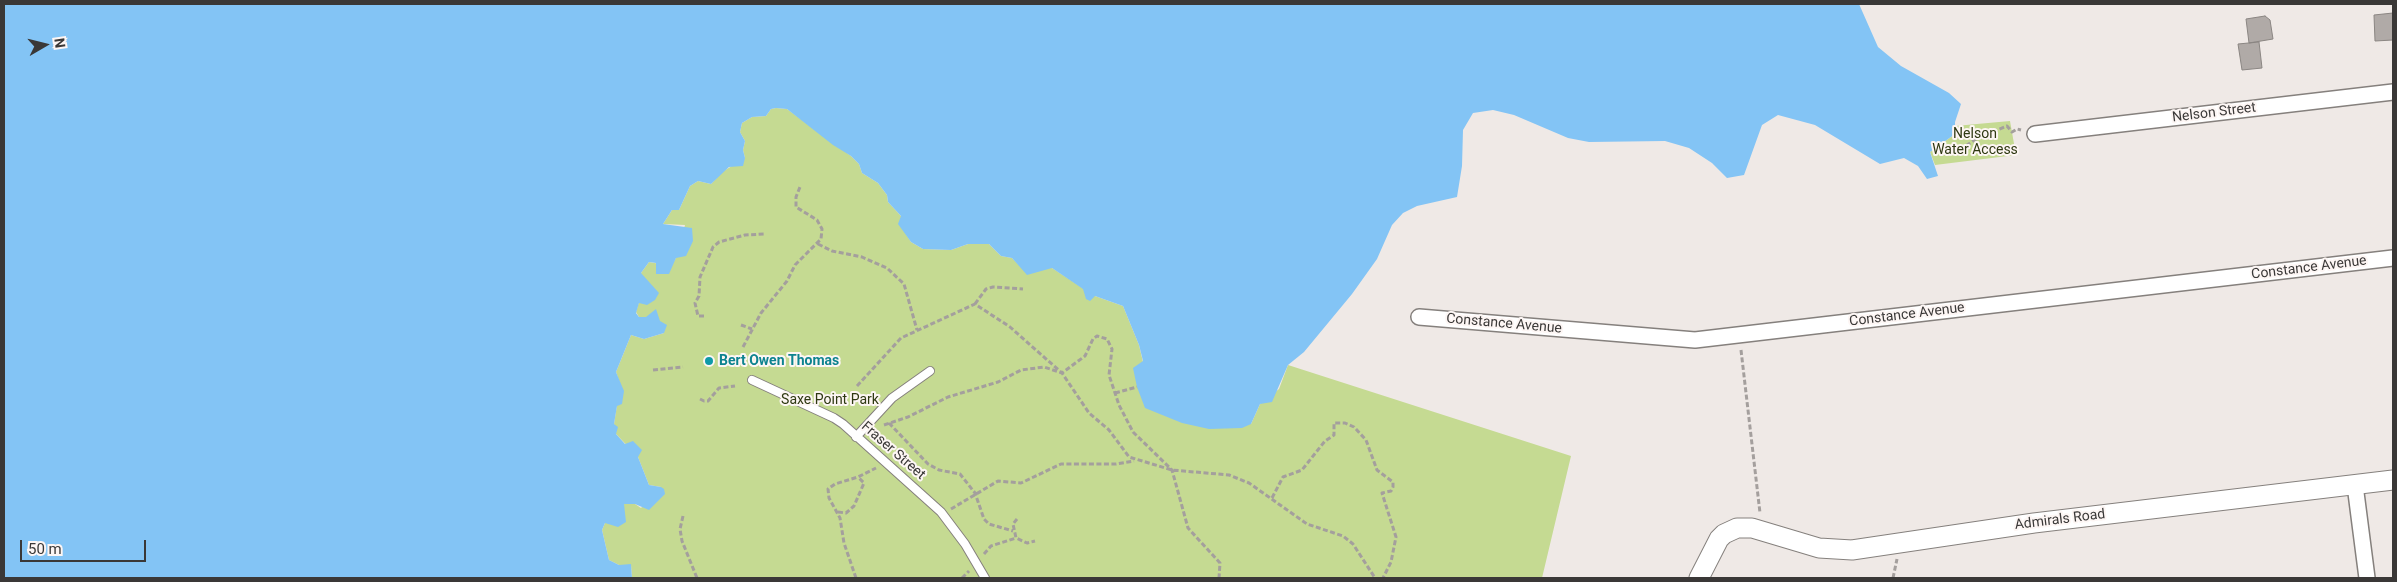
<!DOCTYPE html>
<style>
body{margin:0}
#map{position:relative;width:2397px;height:582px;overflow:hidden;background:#efe9e6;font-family:Roboto,sans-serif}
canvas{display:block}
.frame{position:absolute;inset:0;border:5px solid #3a3837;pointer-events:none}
.north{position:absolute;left:20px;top:20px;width:50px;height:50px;-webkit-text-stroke:4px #fdf6f4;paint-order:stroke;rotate:82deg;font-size:14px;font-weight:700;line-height:20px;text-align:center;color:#3a3837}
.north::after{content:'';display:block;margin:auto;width:18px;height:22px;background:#3a3837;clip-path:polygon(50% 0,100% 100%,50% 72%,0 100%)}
.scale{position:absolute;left:20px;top:540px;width:126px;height:22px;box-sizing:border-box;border:2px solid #3a3837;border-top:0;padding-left:6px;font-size:15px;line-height:18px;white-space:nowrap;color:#3a3837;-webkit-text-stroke:4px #fdf6f4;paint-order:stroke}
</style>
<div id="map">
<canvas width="2397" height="582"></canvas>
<div class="frame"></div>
<div class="north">N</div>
<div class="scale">50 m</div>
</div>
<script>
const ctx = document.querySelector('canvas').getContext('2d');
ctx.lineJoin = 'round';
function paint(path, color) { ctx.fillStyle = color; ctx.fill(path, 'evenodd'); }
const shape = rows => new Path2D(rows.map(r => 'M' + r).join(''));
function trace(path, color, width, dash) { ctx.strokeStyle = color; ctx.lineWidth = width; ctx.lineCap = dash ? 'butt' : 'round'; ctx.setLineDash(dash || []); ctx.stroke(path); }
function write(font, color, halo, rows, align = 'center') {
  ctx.font = font + ' Roboto,sans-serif'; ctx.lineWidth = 4; ctx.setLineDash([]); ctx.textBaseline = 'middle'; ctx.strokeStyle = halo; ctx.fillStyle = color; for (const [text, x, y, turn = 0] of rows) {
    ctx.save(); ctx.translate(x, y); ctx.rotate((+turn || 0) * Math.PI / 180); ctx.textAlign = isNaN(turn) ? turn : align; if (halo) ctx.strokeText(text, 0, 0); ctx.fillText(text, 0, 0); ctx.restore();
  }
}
paint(shape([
 [776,108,787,109,851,156,859,164,862,173,878,183,887,195,888,202,901,216,906,234,911,242,923,249,951,250,968,244,989,244,1001,256,1012,258,1018,264,1052,268,1095,296,1123,306,1139,345,1143,362,1251,424,1260,404,1279,389,1288,365,1571,456,1542,578,632,578,631,565,619,565,609,560,602,530,605,523,624,504,635,504,641,508,661,487,649,485,638,457,616,434,614,424,617,405,623,392,616,372,631,335,644,339,664,333,646,317,639,317,636,312,639,302,641,273,649,262,671,266,676,258,685,225,663,224,672,210,679,210,690,186,698,181,711,184,722,172,745,158,743,150,745,141,740,132,742,123,752,117,766,116,771,109],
 [2010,121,2016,155,1935,165,1930,152,1955,134,1955,126]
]), '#c5da92');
paint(shape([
 [4,4,1859,4,1878,47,1901,66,1949,93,1961,104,1955,122,1955,134,1930,152,1938,176,1927,179,1918,166,1904,158,1880,164,1815,125,1778,115,1762,125,1744,175,1727,178,1712,163,1689,148,1665,141,1589,142,1568,138,1514,115,1493,110,1473,113,1463,130,1462,166,1457,197,1417,206,1403,213,1392,225,1377,259,1352,294,1304,352,1288,365,1272,402,1260,404,1251,424,1242,428,1209,429,1182,423,1145,408,1137,387,1133,368,1143,361,1139,345,1123,306,1095,296,1090,301,1086,299,1083,289,1052,268,1027,275,1012,258,1001,256,989,244,968,244,951,250,923,249,911,242,898,224,901,216,888,202,887,195,878,183,862,173,859,164,851,156,833,145,787,109,776,108,771,109,766,116,752,117,742,123,740,132,745,141,743,150,745,158,743,166,729,167,711,184,698,181,690,186,679,210,672,210,663,224,692,228,693,241,686,256,676,258,669,274,656,274,656,263,649,262,641,273,659,293,655,300,647,305,639,303,636,313,639,317,646,317,656,309,660,321,667,325,664,333,644,339,631,335,616,372,624,391,622,404,617,406,614,424,618,427,616,434,625,444,633,441,642,450,638,457,649,485,661,487,664,489,665,494,649,510,635,504,624,504,626,522,618,527,605,523,602,530,609,560,619,565,631,564,632,578,4,578]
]), '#83c4f5');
const building = shape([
 [2393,13,2393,40,2375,41,2374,15,2393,13],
 [2265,16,2270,20,2273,39,2249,43,2246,19,2265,16],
 [2259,42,2262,68,2242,70,2238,44,2259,42]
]);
paint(building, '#b0aaa7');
trace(building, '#8a8582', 1);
const service = shape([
 [752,380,834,418,843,424,941,512,965,544,985,578],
 [856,437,892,398,930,371]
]);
const minor = shape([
 [2035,134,2393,92],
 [1419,317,1695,340,2393,258],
 [2355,485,2367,578]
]);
const tertiary = shape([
 [1699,578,1719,539,1724,534,1737,528,1752,528,1819,548,1852,550,2034,523,2393,480]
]);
trace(service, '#85807d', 10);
trace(minor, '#85807d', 18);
trace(tertiary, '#85807d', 21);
trace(shape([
 [1945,148,1960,150,1976,139,2007,126,2012,132,2017,129,2021,130],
 [818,244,832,251,862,257,887,268,904,284,917,330],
 [975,304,986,289,993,287,1023,289],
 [704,316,698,316,695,303,699,296,700,277,713,247,719,242,745,235,764,234],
 [741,325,752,329],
 [743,347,761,313,787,281,795,265,821,239,822,229,817,220,796,207,796,197,800,187],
 [1741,350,1760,513],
 [653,370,683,367],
 [857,386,901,338,975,304,1010,327,1062,373,1089,413,1109,430,1129,457,1172,470,1229,475,1249,483,1307,524,1343,536,1353,544,1375,578],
 [1115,393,1137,387],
 [700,399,704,401,708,401,719,388,735,386],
 [889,423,928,464,939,470,960,474,975,493,984,519,989,524,1013,531],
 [884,425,908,417,948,397,998,382,1021,370,1044,367,1062,373,1085,356,1093,339,1097,336,1107,339,1112,349,1109,375,1119,405,1133,432,1172,470,1188,528,1220,563,1219,578],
 [1272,498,1283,477,1302,470,1325,441,1334,435,1334,423,1345,423,1354,427,1366,440,1377,470,1393,482,1393,487,1391,491,1382,493,1396,537,1391,562,1383,578],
 [951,509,998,481,1021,483,1061,464,1116,464,1134,461],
 [838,512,846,513,854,506,864,483,858,477],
 [683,516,680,529,682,541,697,578],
 [1017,519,1013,524,1016,538,1027,543,1035,541],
 [984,554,991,546,1016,538],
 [856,578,844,543,840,518,829,498,828,489,835,484,858,477,876,468],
 [962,578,969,571],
 [1893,578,1897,559]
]), '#a49f9d', 3, [5, 2.5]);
trace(service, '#fff', 8);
trace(minor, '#fff', 15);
trace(tertiary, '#fff', 19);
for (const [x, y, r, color] of [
 [709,361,5,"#0f9aa8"]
]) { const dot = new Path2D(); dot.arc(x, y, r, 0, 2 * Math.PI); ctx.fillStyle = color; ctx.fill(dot); trace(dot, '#fdf6f4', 2); }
write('14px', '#3a3837', '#fdf6f4', [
 ["Nelson Street",2214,113,-7],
 ["Constance Avenue",2309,268,-7],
 ["Constance Avenue",1907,315,-7],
 ["Constance Avenue",1504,324,5],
 ["Fraser Street",893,451,41],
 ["Admirals Road",2060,520,-7]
]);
write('14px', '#2e3811', '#fdf6f4', [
 ["Nelson",1975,134],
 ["Water Access",1975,150],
 ["Saxe Point Park",830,400]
]);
write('bold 14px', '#0d838f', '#fdf6f4', [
 ["Bert Owen Thomas",719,361]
], 'left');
</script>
